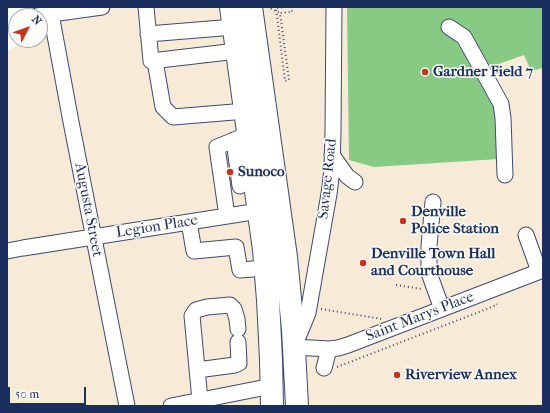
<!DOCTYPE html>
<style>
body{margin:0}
#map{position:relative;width:550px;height:413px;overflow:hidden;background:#f7ead7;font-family:"IM FELL French Canon",serif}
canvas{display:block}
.frame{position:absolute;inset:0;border:8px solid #1b2f5e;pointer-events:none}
.north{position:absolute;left:8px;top:8px;width:40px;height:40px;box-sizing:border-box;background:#fdfcf7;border:1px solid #a3aaba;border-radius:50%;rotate:49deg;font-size:11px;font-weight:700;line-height:16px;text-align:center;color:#1b2f5e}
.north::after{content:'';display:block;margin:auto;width:14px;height:18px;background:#c8321e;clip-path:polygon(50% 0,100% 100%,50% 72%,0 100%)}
.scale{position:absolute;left:8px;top:387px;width:78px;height:18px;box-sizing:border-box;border:2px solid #1b2f5e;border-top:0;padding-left:5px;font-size:12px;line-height:14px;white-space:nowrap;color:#1b2f5e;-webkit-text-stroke:3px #fdfcf7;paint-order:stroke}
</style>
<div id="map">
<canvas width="550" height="413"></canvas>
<div class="frame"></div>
<div class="north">N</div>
<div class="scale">50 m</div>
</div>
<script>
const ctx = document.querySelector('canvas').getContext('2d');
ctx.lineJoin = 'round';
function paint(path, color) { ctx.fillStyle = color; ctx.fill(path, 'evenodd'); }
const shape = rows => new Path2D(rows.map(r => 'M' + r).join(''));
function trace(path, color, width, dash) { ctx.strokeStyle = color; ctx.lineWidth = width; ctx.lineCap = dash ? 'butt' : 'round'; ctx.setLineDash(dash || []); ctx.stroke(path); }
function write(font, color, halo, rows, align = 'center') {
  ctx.font = font + ' "IM FELL French Canon",serif'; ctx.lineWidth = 3; ctx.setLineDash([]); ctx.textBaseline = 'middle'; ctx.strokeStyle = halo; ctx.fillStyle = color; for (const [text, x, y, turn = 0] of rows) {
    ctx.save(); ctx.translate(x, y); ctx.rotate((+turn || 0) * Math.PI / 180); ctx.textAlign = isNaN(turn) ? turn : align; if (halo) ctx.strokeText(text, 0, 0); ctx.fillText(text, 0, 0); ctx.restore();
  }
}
paint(shape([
 [347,7,543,7,543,68,531,71,524,55,479,71,497,106,499,159,374,167,349,160]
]), '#87ca83');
const minor = shape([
 [146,7,151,61,237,51],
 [334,7,333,132,332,169,329,194,308,313,294,347,329,349,338,348,348,345,543,270],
 [51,14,71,122,127,406],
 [37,16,102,7],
 [449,27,464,37,501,104,503,118,505,175],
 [148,34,234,27],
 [155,61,163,107,173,117,246,111],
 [234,140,240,186],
 [332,155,347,176,355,182],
 [433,202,429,246,429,273,442,309],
 [227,216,217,147,249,134],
 [189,222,194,251,236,247,240,270,266,268],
 [526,235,539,271],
 [7,251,23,248,259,211],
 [324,368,329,349],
 [197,370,235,365,239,363,238,342],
 [200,400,192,316,196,310,207,307,230,305,234,309,237,319,238,329],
 [171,406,272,386]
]);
const highway = shape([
 [231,7,264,250,268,300,271,359,272,406],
 [251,7,286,257,293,330,297,406]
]);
trace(minor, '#3c4b70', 17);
trace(highway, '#3c4b70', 24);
trace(shape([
 [286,7,276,8,285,81,289,80,280,13,292,12,291,7],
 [396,285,422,289],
 [321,309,382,319],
 [337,367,497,305,496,301]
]), '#3c4b70', 2, [1, 3]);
trace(minor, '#fff', 15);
trace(highway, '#fff', 22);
const highwayBridge = shape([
 [7,39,16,17]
]);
trace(highwayBridge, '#3c4b70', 24, []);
trace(shape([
 [267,7,280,13]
]), '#3c4b70', 2, [1, 3]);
trace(highwayBridge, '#fff', 22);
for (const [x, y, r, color] of [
 [425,72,4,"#c8321e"],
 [230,172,4,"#c8321e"],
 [403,221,4,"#c8321e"],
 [363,263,4,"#c8321e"],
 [397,375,4,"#c8321e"]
]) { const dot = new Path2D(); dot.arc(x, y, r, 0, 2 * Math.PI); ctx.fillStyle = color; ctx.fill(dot); trace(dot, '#fdfcf7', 1.5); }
write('bold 15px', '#1b2f5e', '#fdfcf7', [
 ["Gardner Field 7",433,72],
 ["Sunoco",238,172],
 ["Denville",411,212],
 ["Police Station",411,229],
 ["Denville Town Hall",371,254],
 ["and Courthouse",371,271],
 ["Riverview Annex",405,375]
], 'left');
write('15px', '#1b2f5e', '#fdfcf7', [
 ["Savage Road",328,179,-84],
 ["Augusta Street",88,210,79],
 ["Legion Place",157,227,-9],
 ["Saint Marys Place",420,317,-21]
]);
</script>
